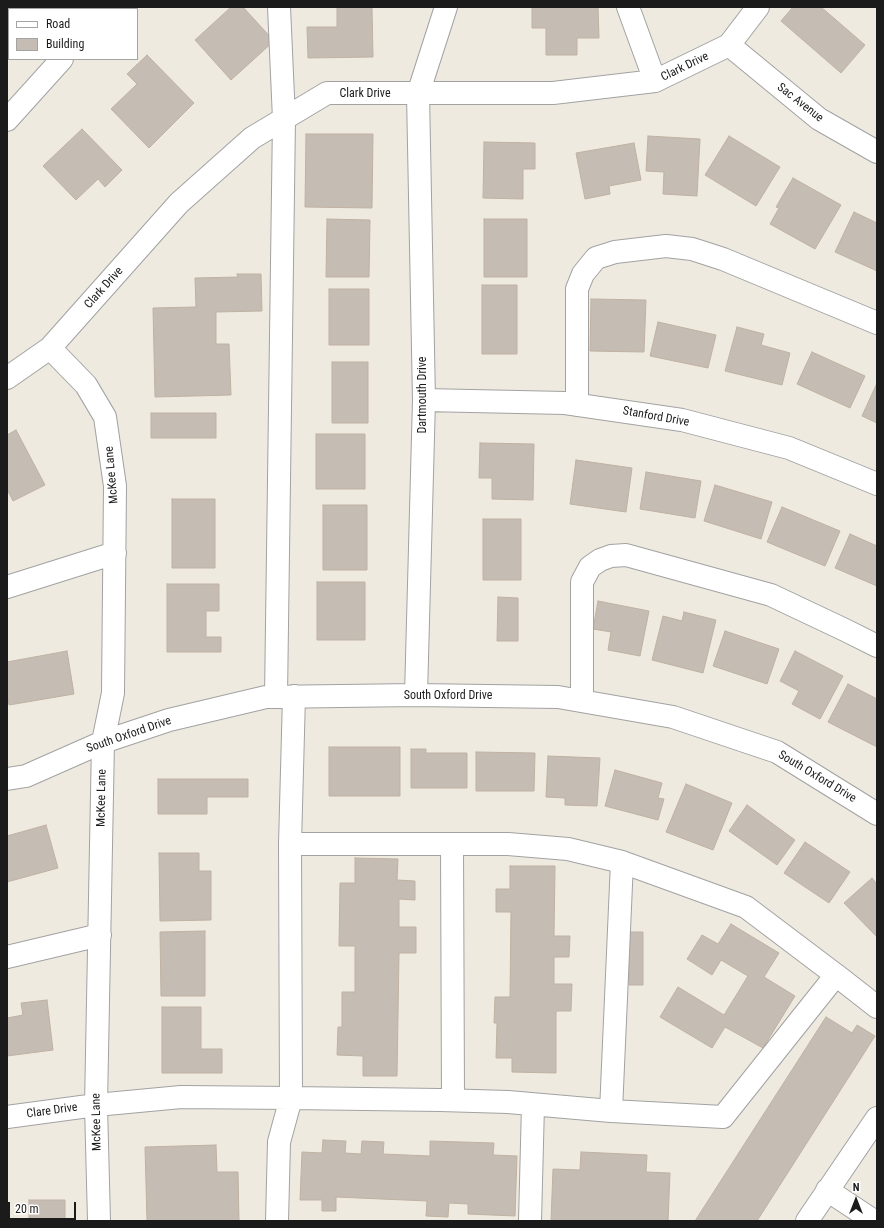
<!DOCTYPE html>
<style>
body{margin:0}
#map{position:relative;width:884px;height:1228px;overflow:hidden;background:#eeeae0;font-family:"Roboto Condensed",sans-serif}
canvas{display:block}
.frame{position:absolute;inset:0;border:8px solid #1b1b1b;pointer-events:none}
.legend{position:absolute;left:8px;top:8px;width:130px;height:52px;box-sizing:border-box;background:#fff;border:1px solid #a4a4a4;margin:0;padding:5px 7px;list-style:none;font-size:12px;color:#1b1b1b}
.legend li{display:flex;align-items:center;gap:8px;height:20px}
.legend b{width:20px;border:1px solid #a4a4a4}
.north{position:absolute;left:836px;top:1180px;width:40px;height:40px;-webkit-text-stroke:3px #fff;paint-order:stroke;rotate:0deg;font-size:11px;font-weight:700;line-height:16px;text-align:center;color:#1b1b1b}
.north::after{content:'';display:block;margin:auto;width:14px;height:18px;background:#1b1b1b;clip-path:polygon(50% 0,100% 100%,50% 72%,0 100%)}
.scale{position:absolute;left:8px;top:1202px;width:68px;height:18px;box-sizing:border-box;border:2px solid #1b1b1b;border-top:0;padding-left:5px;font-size:12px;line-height:14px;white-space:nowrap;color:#1b1b1b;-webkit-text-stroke:3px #fff;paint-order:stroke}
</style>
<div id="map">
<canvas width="884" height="1228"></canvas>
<div class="frame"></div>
<ul class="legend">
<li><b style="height:5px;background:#fff"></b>Road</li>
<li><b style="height:11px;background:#c5bcb3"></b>Building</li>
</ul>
<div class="north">N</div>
<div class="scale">20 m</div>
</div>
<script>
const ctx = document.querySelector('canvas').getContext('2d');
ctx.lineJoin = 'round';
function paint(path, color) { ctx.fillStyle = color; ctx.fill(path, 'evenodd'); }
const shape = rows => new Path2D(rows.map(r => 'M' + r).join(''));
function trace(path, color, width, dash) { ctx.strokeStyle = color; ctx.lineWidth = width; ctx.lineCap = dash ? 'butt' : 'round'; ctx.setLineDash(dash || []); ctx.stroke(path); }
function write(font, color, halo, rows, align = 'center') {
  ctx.font = font + ' "Roboto Condensed",sans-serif'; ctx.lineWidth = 4; ctx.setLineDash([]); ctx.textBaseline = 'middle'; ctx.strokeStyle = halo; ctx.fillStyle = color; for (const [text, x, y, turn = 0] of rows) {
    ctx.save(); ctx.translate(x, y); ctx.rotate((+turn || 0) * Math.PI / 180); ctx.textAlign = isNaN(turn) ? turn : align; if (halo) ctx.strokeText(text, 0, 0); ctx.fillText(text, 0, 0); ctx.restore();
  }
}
const building = shape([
 [7,7,21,7,20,9,9,9,9,29,7,32,7,7],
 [231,7,243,7,274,41,231,80,195,40,231,7],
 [337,7,372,7,373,57,308,58,307,27,337,27,337,7],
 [532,7,598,7,599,38,577,38,577,55,546,55,546,28,532,28,532,7],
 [793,7,821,7,865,45,841,73,781,21,793,7],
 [147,55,194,103,149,148,111,109,137,84,127,74,147,55],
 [82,129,122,170,105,187,98,179,76,200,43,166,82,129],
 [306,134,373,134,372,208,305,207,306,134],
 [648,136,700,139,697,196,663,194,664,172,646,171,648,136],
 [729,136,780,167,756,206,705,175,729,136],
 [484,142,535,143,535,169,523,169,523,199,483,198,484,142],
 [634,143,641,180,609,186,610,194,585,199,576,153,634,143],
 [793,178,841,205,815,249,770,224,779,208,776,207,793,178],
 [854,212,877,223,877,271,835,252,854,212],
 [327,219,370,220,369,277,326,277,327,219],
 [484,219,527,219,527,277,484,277,484,219],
 [237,274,261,274,262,311,216,312,216,344,229,344,231,395,155,397,153,308,196,307,195,278,238,277,237,274],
 [482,285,517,285,517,354,482,354,482,285],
 [329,289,369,289,369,345,329,345,329,289],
 [591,299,646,300,644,352,590,351,591,299],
 [658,322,716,335,708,368,650,356,658,322],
 [737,327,764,334,761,345,790,353,782,385,725,371,737,327],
 [812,352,865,376,850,408,797,384,812,352],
 [332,362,368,362,368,423,332,423,332,362],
 [877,383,877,423,862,416,877,383],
 [151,413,216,413,216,438,151,438,151,413],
 [16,430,45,485,13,501,7,489,7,435,16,430],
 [316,434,365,434,365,489,316,489,316,434],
 [480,443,534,444,533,500,492,499,492,478,479,478,480,443],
 [576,460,632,468,626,512,570,504,576,460],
 [646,472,701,481,695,518,640,509,646,472],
 [715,485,772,502,761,539,704,521,715,485],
 [172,499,215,499,215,568,172,568,172,499],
 [323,505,367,505,367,570,323,570,323,505],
 [782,507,840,531,825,566,767,542,782,507],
 [483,519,521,519,521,580,483,580,483,519],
 [850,534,877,546,877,586,835,568,850,534],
 [317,582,365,582,365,640,317,640,317,582],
 [167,584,219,584,219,611,206,611,206,637,221,637,221,652,167,652,167,584],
 [498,597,518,598,518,641,497,641,498,597],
 [598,601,649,611,640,656,608,650,611,632,593,629,598,601],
 [684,612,716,620,703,673,652,660,663,616,682,621,684,612],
 [725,631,779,649,767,684,713,666,725,631],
 [67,651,74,694,9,705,7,694,7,662,67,651],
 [795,651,843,676,820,719,792,704,799,691,780,681,795,651],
 [848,684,877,699,877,747,828,722,848,684],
 [329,747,400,747,400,796,329,796,329,747],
 [411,749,426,749,426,753,467,753,467,788,411,788,411,749],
 [476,752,535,753,534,791,476,791,476,752],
 [548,756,600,758,597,806,565,805,565,798,546,797,548,756],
 [615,770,662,783,658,798,664,799,658,820,605,806,615,770],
 [158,779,248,779,248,797,207,797,207,814,158,814,158,779],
 [686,784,732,803,713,850,666,832,686,784],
 [747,805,795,840,777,865,729,831,747,805],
 [46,825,58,868,7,882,7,836,46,825],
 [805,842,850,872,829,903,784,873,805,842],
 [159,853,199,853,199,871,211,871,211,920,160,921,159,853],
 [355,858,398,859,397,880,415,881,415,900,399,899,399,927,416,927,416,953,399,953,397,1076,363,1076,363,1056,337,1055,338,1027,342,1027,342,992,355,992,355,946,339,946,340,883,355,883,355,858],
 [510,866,555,866,554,936,570,936,569,957,554,957,554,984,572,984,571,1011,556,1011,556,1073,512,1072,512,1058,496,1058,497,1023,494,1023,495,997,510,997,511,912,496,912,496,889,510,889,510,866],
 [872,878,877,884,877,937,844,903,872,878],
 [731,924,779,953,764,977,795,996,763,1048,725,1027,712,1048,660,1017,678,987,724,1015,748,976,721,960,712,975,687,959,702,935,718,944,731,924],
 [205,931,205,996,161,996,160,932,205,931],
 [629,932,643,932,643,985,629,985,629,932],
 [47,1000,53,1050,7,1056,7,1018,23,1015,21,1003,47,1000],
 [162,1007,201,1007,201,1049,222,1049,222,1073,162,1073,162,1007],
 [826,1017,852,1033,857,1025,875,1036,757,1221,695,1221,826,1017],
 [323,1140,346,1141,345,1153,361,1154,362,1141,384,1142,383,1154,430,1156,430,1141,494,1143,493,1155,517,1156,515,1216,468,1214,468,1204,449,1203,448,1217,426,1216,427,1201,336,1197,336,1211,322,1211,322,1200,300,1200,302,1152,322,1153,323,1140],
 [216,1145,217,1172,238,1172,239,1221,147,1221,145,1147,216,1145],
 [581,1152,647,1155,646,1172,670,1173,668,1221,551,1221,553,1169,580,1170,581,1152],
 [29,1200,65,1200,65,1221,29,1221,29,1200]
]);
paint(building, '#c5bcb3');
trace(building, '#c0b1a1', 1);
const minor = shape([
 [628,7,655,81],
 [107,9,109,7],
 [729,45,819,119,877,152],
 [7,120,62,59],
 [50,348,86,385,105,417,115,486,113,693,103,742,96,1105,99,1221],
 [7,378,50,348,179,203,252,138,327,93,553,93,655,81,729,45,758,7],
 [424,400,565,403,682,420,789,448,877,484],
 [577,405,577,289,583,274,596,258,615,252,666,246,692,249,723,259,877,323],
 [7,587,115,553],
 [416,695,424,400,418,94,446,7],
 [276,697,284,119,279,7],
 [582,701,582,582,590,567,600,560,611,556,626,555,771,595,845,630,877,646],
 [7,779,26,776,103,742,169,720,266,697,416,695,558,697,673,717,777,752,877,814],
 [290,844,508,844,568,849,622,862],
 [452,844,453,1100],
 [7,957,100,935],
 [611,1111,622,862,746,907,836,975],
 [7,1117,96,1105,181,1097,291,1098,290,844,294,696],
 [827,1190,874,1221],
 [277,1221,279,1142,291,1098,440,1100,508,1102,611,1111,723,1117,836,975,877,1007],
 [530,1221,533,1105],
 [807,1221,877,1118]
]);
trace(minor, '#a2a2a2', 24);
trace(minor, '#fff', 22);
write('12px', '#1b1b1b', '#fff', [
 ["Clark Drive",685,67,-26],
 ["Clark Drive",365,94],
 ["Sac Avenue",800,103,38],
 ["Clark Drive",104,288,-48],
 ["Dartmouth Drive",423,395,-90],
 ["Stanford Drive",656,417,10],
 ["McKee Lane",112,475,-95],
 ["South Oxford Drive",448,696],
 ["South Oxford Drive",129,735,-19],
 ["South Oxford Drive",817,777,31],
 ["McKee Lane",102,798,-89],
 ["Clare Drive",52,1111,-8],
 ["McKee Lane",97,1122,-91]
]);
</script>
